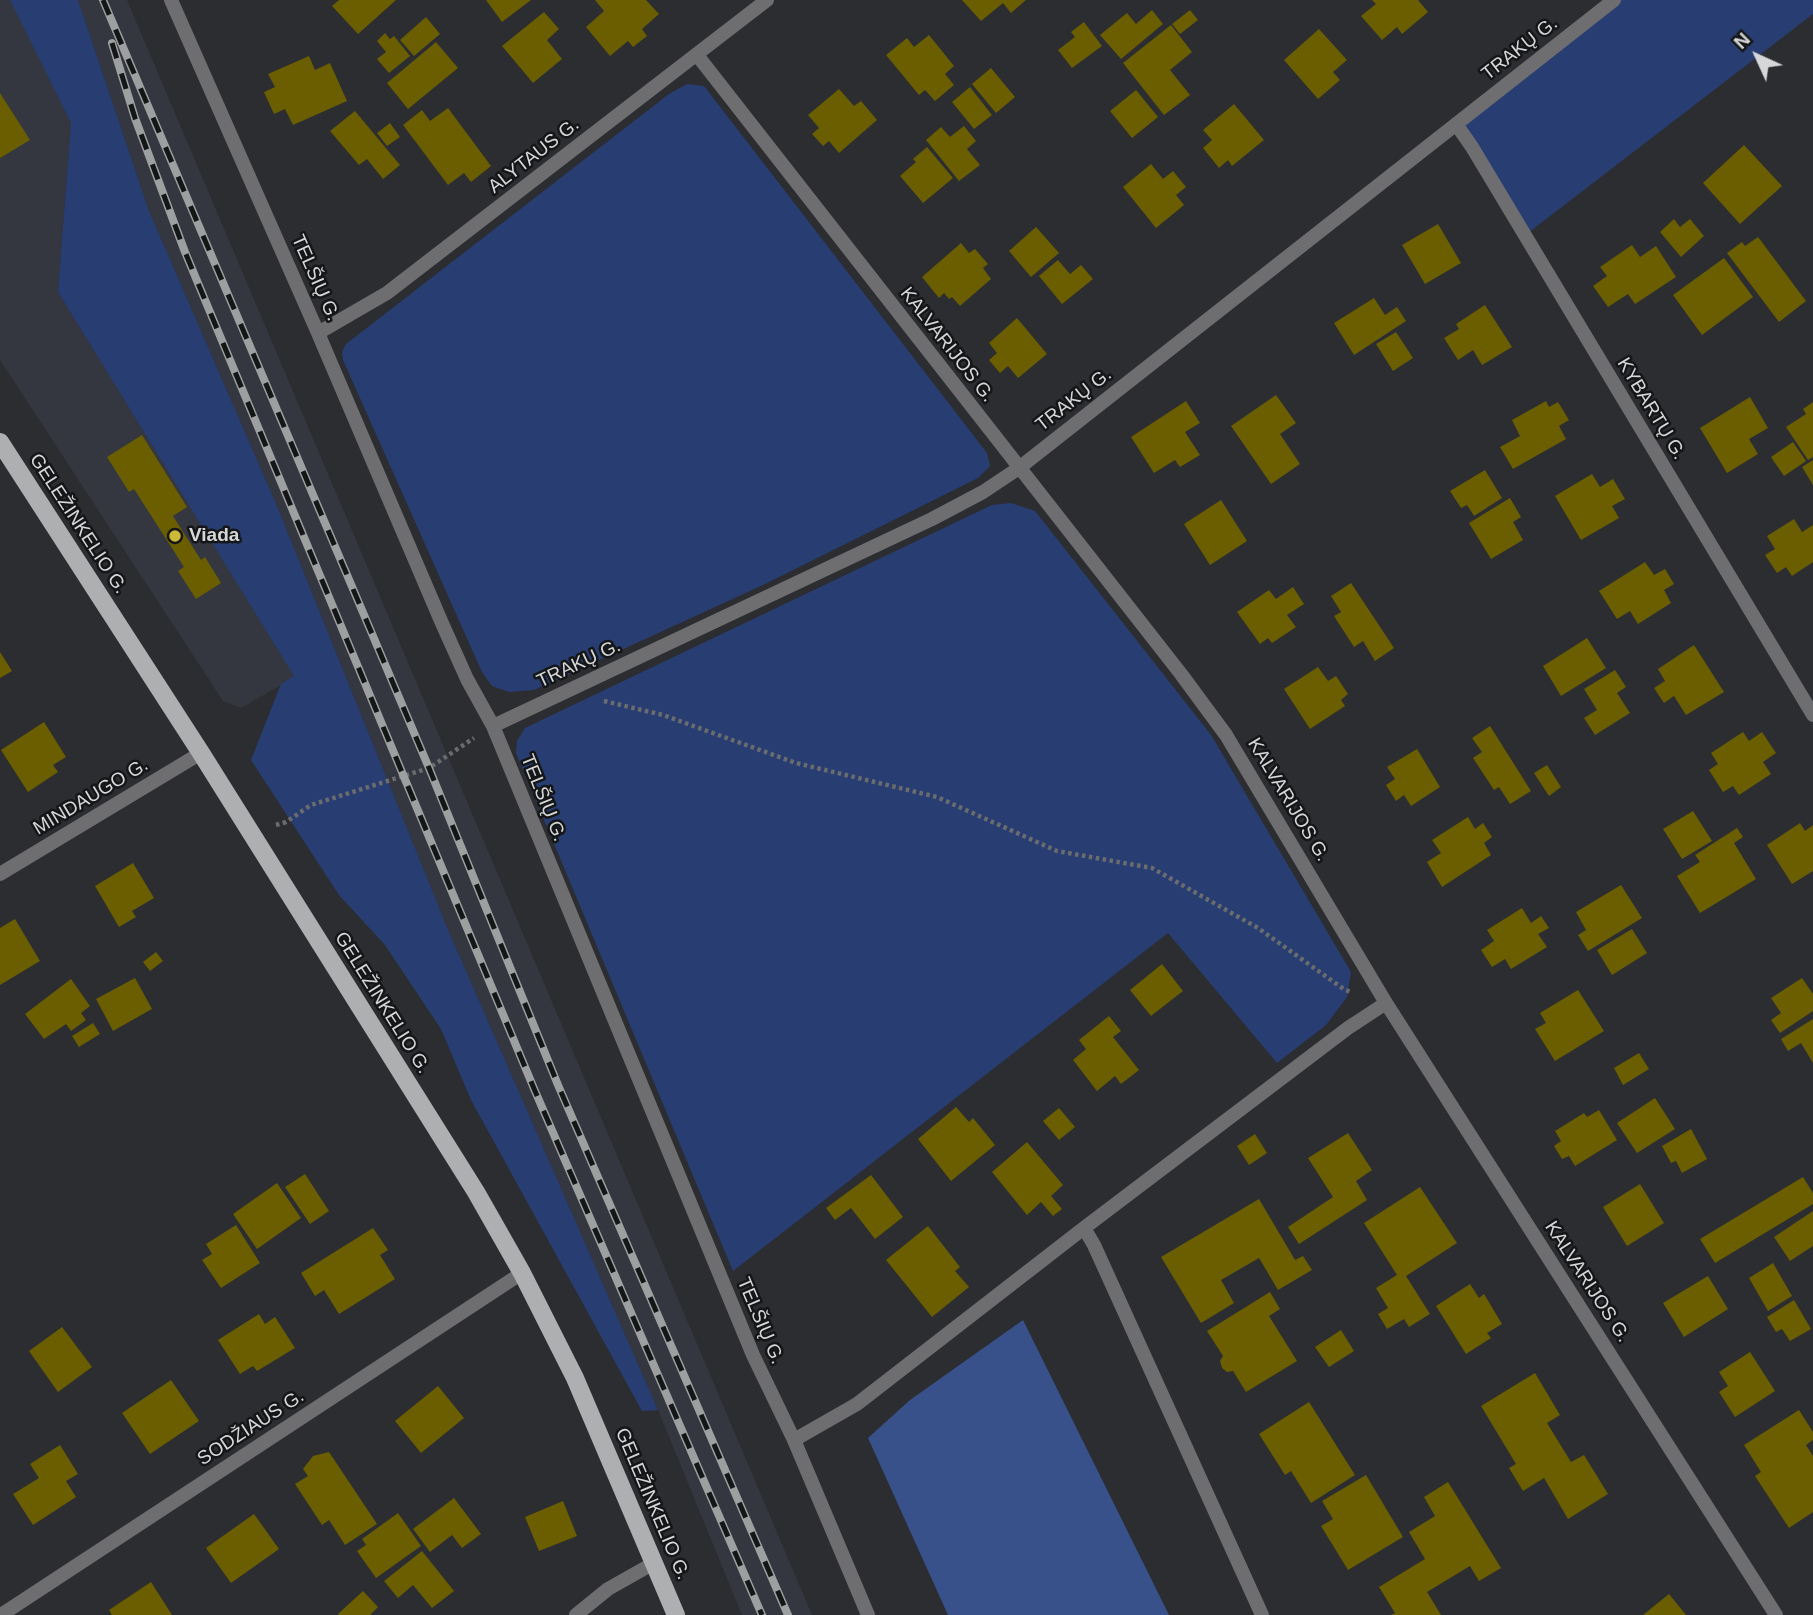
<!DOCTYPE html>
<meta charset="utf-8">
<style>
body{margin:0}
#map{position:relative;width:1813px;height:1615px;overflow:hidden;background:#2c2d30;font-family:Arial,sans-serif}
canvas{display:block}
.north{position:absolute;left:1722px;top:21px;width:70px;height:70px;-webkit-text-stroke:5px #151617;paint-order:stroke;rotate:315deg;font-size:19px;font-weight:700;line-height:28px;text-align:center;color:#d6d7d9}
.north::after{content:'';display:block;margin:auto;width:24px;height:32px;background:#d6d7d9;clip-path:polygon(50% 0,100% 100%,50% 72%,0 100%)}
</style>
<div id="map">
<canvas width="1813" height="1615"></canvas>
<div class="north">N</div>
</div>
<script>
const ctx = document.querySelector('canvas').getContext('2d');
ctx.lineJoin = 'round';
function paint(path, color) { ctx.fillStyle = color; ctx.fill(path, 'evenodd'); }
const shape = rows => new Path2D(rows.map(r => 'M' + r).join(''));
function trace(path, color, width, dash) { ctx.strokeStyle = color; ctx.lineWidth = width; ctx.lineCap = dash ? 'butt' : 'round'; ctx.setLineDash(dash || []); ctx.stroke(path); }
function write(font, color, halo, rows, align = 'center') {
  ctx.font = font + ' Arial,sans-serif'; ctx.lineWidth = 5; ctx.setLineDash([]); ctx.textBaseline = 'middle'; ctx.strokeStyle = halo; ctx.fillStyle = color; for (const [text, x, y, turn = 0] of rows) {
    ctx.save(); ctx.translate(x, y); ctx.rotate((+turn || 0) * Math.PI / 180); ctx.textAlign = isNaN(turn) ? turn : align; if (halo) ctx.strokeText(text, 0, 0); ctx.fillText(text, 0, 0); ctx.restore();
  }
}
paint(shape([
 [0,0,10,0,71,123,58,292,295,677,241,708,223,701,0,360],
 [78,0,127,0,812,1615,742,1615,658,1410,446,925,277,506,149,211]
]), '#34373f');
paint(shape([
 [10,0,78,0,149,211,277,506,446,925,658,1410,642,1411,471,1100,441,1029,385,945,339,895,251,760,281,684,294,676,58,292,71,123],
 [1612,0,1813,0,1813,14,1524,236,1456,124],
 [687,84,704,86,987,453,990,466,978,478,763,585,534,690,509,692,492,686,482,672,343,360,342,352,346,344,669,94],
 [1011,503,1035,511,1211,735,1351,972,1347,997,1326,1025,1277,1063,1168,933,733,1271,516,753,517,741,525,728,992,505]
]), '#283e73');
paint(shape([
 [1023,1320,1169,1615,948,1615,868,1438,910,1400]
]), '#38518b');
paint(shape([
 [339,0,396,0,358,34,332,6],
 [486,0,531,0,502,22],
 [595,0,646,0,659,14,642,29,647,36,633,47,628,41,610,56,586,27,604,11],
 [962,0,1026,0,1011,13,1003,3,981,21],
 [1372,0,1418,0,1428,12,1402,34,1397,27,1382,40,1361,16,1376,4],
 [1152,10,1163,24,1121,59,1100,35,1127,13,1136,24],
 [1190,10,1198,20,1180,34,1172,24],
 [544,12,559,29,547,40,562,59,533,83,502,46],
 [426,17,440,34,414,56,400,40],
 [1084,22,1102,46,1072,68,1058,50,1075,37,1071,32],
 [1171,25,1192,52,1170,70,1190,95,1164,115,1123,63],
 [1319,29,1347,60,1333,72,1340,80,1318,99,1284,60],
 [385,33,390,39,394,36,410,56,389,73,377,59,386,52,377,41],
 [929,35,954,66,945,74,954,85,935,101,925,90,919,95,886,55,907,38,914,47],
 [436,42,458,68,408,109,387,83],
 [309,56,315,70,330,63,347,101,293,125,285,109,274,114,264,92,275,87,268,74],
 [991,68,1015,97,996,113,972,84],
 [970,87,992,115,974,129,952,102],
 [839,89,854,106,861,101,877,120,839,153,829,141,823,146,812,134,819,128,808,115],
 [1136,90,1158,117,1132,138,1110,111],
 [0,93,30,140,0,158],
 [1234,104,1264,140,1232,166,1228,160,1219,168,1203,148,1212,140,1203,130],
 [448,108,491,166,471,182,464,173,448,185,403,125,422,110,430,121],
 [355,111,400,165,383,179,367,159,359,165,330,131],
 [390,123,400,137,387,146,377,133],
 [964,126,976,141,967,149,980,165,959,181,926,140,941,127,950,137],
 [1744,145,1782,186,1740,224,1703,183],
 [927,147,953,178,923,203,900,176,916,162,913,159],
 [1151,164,1163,179,1173,171,1186,187,1176,195,1184,205,1156,228,1123,187],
 [1674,219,1680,227,1690,219,1704,236,1681,257,1660,232],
 [1438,224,1461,263,1425,284,1402,245],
 [1036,227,1059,253,1031,277,1009,251],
 [1758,237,1806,301,1779,322,1727,253,1742,242,1745,246],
 [961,243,969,253,975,249,988,264,983,268,991,279,960,306,952,297,949,299,944,293,939,298,922,277],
 [1632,245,1640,257,1656,246,1676,277,1635,304,1628,294,1608,307,1593,286,1607,276,1600,267],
 [1724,258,1753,297,1702,335,1673,295],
 [1058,260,1070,274,1081,265,1093,279,1062,304,1039,276],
 [1374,298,1385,315,1397,307,1406,321,1354,355,1334,323],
 [1485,305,1512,347,1482,365,1473,350,1458,360,1444,338,1459,329,1456,324],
 [1017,318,1047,354,1018,378,1008,366,1000,373,989,360,997,353,989,343],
 [1396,332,1413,358,1393,371,1376,344],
 [1276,395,1296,423,1280,434,1300,464,1271,484,1231,426],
 [1750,397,1768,428,1749,439,1758,454,1727,473,1700,428],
 [1186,401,1200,423,1185,432,1200,455,1180,467,1175,460,1154,473,1131,437],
 [1546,401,1549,407,1558,402,1569,420,1559,426,1566,439,1513,469,1500,447,1520,436,1512,420],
 [1813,402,1813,457,1808,460,1786,427,1806,414,1803,409],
 [142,435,187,507,173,516,201,560,205,557,221,583,196,599,178,571,184,567,134,489,129,492,107,457],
 [1793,442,1806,461,1784,476,1771,457],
 [1813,460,1813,485,1802,467],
 [1485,470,1502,498,1474,516,1467,505,1461,508,1450,491],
 [1592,474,1600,487,1613,479,1625,499,1612,506,1619,518,1581,540,1555,496],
 [1510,498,1521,517,1513,522,1523,540,1491,559,1469,523],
 [1221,500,1247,541,1210,565,1184,524],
 [1794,519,1802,532,1813,525,1813,562,1792,576,1786,567,1777,573,1765,555,1775,549,1767,536],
 [1645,562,1654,575,1665,569,1674,584,1664,590,1671,603,1638,624,1630,611,1617,619,1599,591],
 [1351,583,1394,648,1375,661,1363,641,1354,647,1334,616,1341,612,1331,596],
 [1293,587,1304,604,1287,615,1296,627,1272,643,1268,638,1260,644,1237,612,1269,590,1276,599],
 [1587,638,1606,668,1561,696,1543,666],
 [1694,645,1724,692,1686,715,1674,696,1664,703,1654,688,1665,681,1658,669],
 [0,652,12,671,0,678],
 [1318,667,1328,681,1336,676,1348,694,1341,700,1345,706,1310,729,1284,689],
 [1615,670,1626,687,1617,693,1630,713,1595,735,1584,718,1597,710,1584,689],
 [44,722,66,757,53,765,58,772,28,792,1,750],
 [1490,726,1531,791,1510,804,1499,787,1494,790,1473,758,1482,752,1472,738],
 [1743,732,1749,741,1762,732,1776,753,1763,762,1771,774,1739,795,1733,786,1723,792,1709,770,1718,764,1711,753],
 [1417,749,1440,787,1411,806,1404,795,1396,801,1386,785,1395,779,1387,767],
 [1547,765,1561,787,1549,796,1534,773],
 [1693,811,1712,841,1682,859,1663,829],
 [1468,817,1475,829,1483,823,1492,837,1484,843,1491,855,1442,887,1427,862,1441,853,1432,840],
 [1800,823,1805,831,1813,825,1813,871,1792,884,1767,845],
 [1737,828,1743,837,1734,843,1756,879,1700,913,1677,876,1700,862,1695,855],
 [133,863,154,898,132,911,136,917,119,927,95,886],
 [1621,885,1642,918,1588,951,1578,935,1586,930,1576,912],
 [1522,908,1531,923,1541,916,1549,928,1538,934,1547,947,1511,969,1505,959,1492,967,1481,950,1494,941,1487,930],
 [15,919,40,961,0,985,0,928],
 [1632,929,1647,953,1612,975,1597,950],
 [156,952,163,961,150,971,143,962],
 [1162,964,1183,991,1151,1016,1130,990],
 [135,978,152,1009,113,1031,96,999],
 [1802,978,1813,994,1813,1011,1780,1033,1771,1020,1781,1013,1771,998],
 [71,979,90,1006,81,1013,86,1020,71,1031,66,1024,44,1039,25,1014],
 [1578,990,1604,1031,1555,1061,1535,1029,1546,1023,1540,1013],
 [1109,1016,1121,1031,1113,1037,1139,1070,1121,1084,1115,1076,1097,1091,1073,1060,1086,1049,1079,1040],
 [1813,1019,1813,1063,1801,1043,1788,1051,1781,1039],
 [93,1023,100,1034,79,1047,72,1036],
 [1639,1053,1649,1069,1623,1085,1614,1068],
 [1655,1098,1675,1129,1637,1153,1617,1123],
 [956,1107,969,1122,973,1118,995,1145,951,1181,918,1139],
 [1059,1108,1075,1127,1059,1140,1043,1121],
 [1599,1110,1617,1140,1575,1166,1569,1156,1562,1159,1554,1146,1561,1141,1555,1131,1584,1113,1587,1117],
 [1691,1129,1707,1159,1682,1173,1676,1161,1671,1163,1662,1146],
 [1348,1133,1372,1170,1356,1181,1367,1200,1299,1244,1288,1227,1333,1197,1308,1158],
 [1255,1134,1267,1153,1249,1165,1237,1146],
 [1027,1142,1063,1185,1051,1196,1062,1209,1053,1216,1041,1202,1027,1215,992,1172],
 [305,1174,329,1211,310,1224,285,1187],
 [871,1175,903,1217,875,1239,851,1208,835,1220,826,1208],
 [1803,1177,1813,1193,1813,1204,1715,1263,1700,1239],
 [277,1183,301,1218,257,1249,233,1214],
 [1640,1184,1664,1223,1627,1246,1603,1207],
 [1420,1187,1457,1243,1406,1276,1430,1314,1409,1327,1404,1319,1387,1329,1378,1314,1388,1308,1376,1288,1397,1275,1364,1223],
 [1259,1199,1295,1260,1303,1256,1312,1270,1278,1290,1259,1258,1221,1280,1234,1303,1201,1323,1161,1257],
 [1813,1211,1813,1246,1790,1261,1774,1237],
 [236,1225,260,1263,221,1288,202,1260,212,1254,206,1244],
 [928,1226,960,1267,955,1271,969,1287,932,1317,886,1260],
 [373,1228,388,1250,380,1255,395,1279,339,1314,324,1290,315,1296,301,1273],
 [1773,1263,1792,1296,1768,1311,1749,1278],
 [1708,1276,1728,1309,1684,1337,1663,1303],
 [1470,1284,1479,1298,1484,1294,1502,1324,1487,1333,1491,1338,1466,1354,1436,1306],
 [1270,1292,1280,1309,1269,1316,1297,1361,1246,1392,1233,1371,1227,1372,1222,1368,1220,1361,1223,1356,1207,1331],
 [1794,1300,1811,1329,1790,1341,1782,1329,1776,1332,1767,1317],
 [259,1314,265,1324,275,1317,295,1348,257,1371,253,1366,240,1374,218,1340],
 [62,1327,92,1367,58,1392,29,1351],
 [1341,1330,1354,1351,1329,1367,1315,1347],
 [1750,1352,1775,1391,1735,1417,1719,1392,1728,1386,1719,1372],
 [1535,1373,1560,1415,1547,1423,1571,1462,1584,1455,1608,1494,1568,1519,1544,1478,1523,1491,1509,1468,1516,1464,1481,1406],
 [171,1380,199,1421,150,1454,122,1413],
 [438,1386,464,1418,421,1453,395,1421],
 [1309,1402,1355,1475,1311,1503,1291,1471,1285,1475,1259,1434],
 [1799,1410,1813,1432,1813,1440,1806,1445,1813,1456,1813,1512,1789,1528,1755,1476,1761,1472,1744,1445],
 [60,1445,78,1474,66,1481,76,1497,33,1525,13,1494,39,1478,30,1464],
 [329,1452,377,1524,345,1545,329,1520,322,1525,295,1484,308,1476,303,1469,313,1456],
 [1366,1475,1403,1537,1348,1570,1321,1526,1333,1519,1322,1501],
 [1448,1482,1501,1568,1479,1581,1470,1566,1427,1592,1441,1615,1391,1615,1395,1613,1379,1587,1425,1559,1409,1532,1435,1516,1424,1497],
 [454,1498,481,1534,462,1548,452,1535,430,1552,413,1529],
 [563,1501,577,1536,539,1551,525,1517],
 [398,1513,421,1546,376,1578,357,1551,366,1545,362,1539],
 [254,1514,279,1549,231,1583,206,1548],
 [422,1551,454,1591,432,1608,413,1585,398,1598,384,1581],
 [151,1582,172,1615,112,1615,109,1610],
 [363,1591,378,1607,370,1615,340,1615,338,1614],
 [1669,1594,1686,1615,1643,1615]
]), '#6a5e00');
trace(shape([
 [604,701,663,715,796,763,937,797,1057,851,1152,868,1258,928,1345,990,1351,992],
 [276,825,286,822,311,805,429,768,474,738]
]), '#6b6c6e', 4.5, [3.5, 3.5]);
trace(shape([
 [171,0,318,333,441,621,467,679,493,726,753,1355,794,1440,868,1615],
 [697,55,1181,674,1226,735,1386,1003,1776,1615],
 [1456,124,1472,147,1813,715],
 [318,333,387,293,767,0],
 [493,726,932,519,983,492,1019,468,1614,0],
 [0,874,201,753],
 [1084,1228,1094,1245,1262,1615],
 [794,1440,857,1404,1084,1228,1348,1028,1386,1003],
 [1,1615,522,1273],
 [576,1615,608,1589,654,1563]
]), '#6e6e70', 14);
trace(shape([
 [0,442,201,753,476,1192,522,1273,575,1378,676,1615]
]), '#adafb1', 18);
const rail = shape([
 [103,0,429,768,558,1085,788,1615],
 [112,43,135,118,185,252,535,1091,762,1615]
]);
trace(rail, '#9e9fa1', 8);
trace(rail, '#151617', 5, [16]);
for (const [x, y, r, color] of [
 [175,536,7,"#ccb938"]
]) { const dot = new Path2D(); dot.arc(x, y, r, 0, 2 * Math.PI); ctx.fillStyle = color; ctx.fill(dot); trace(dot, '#151617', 2.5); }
write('19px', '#d6d7d9', '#151617', [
 ["TRAKŲ G.",1520,49,-38],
 ["ALYTAUS G.",534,156,-38],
 ["TELŠIŲ G.",315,278,66],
 ["KALVARIJOS G.",947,345,52],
 ["TRAKŲ G.",1074,400,-38],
 ["KYBARTŲ G.",1651,409,59],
 ["GELEŽINKELIO G.",78,524,57],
 ["TRAKŲ G.",579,664,-25],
 ["MINDAUGO G.",91,797,-31],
 ["TELŠIŲ G.",543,798,68],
 ["KALVARIJOS G.",1288,800,59],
 ["GELEŽINKELIO G.",382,1003,58],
 ["KALVARIJOS G.",1587,1282,57],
 ["TELŠIŲ G.",760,1321,67],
 ["SODŽIAUS G.",251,1428,-33],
 ["GELEŽINKELIO G.",652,1504,67]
]);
write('bold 19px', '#d6d7d9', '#151617', [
 ["Viada",189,536]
], 'left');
</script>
